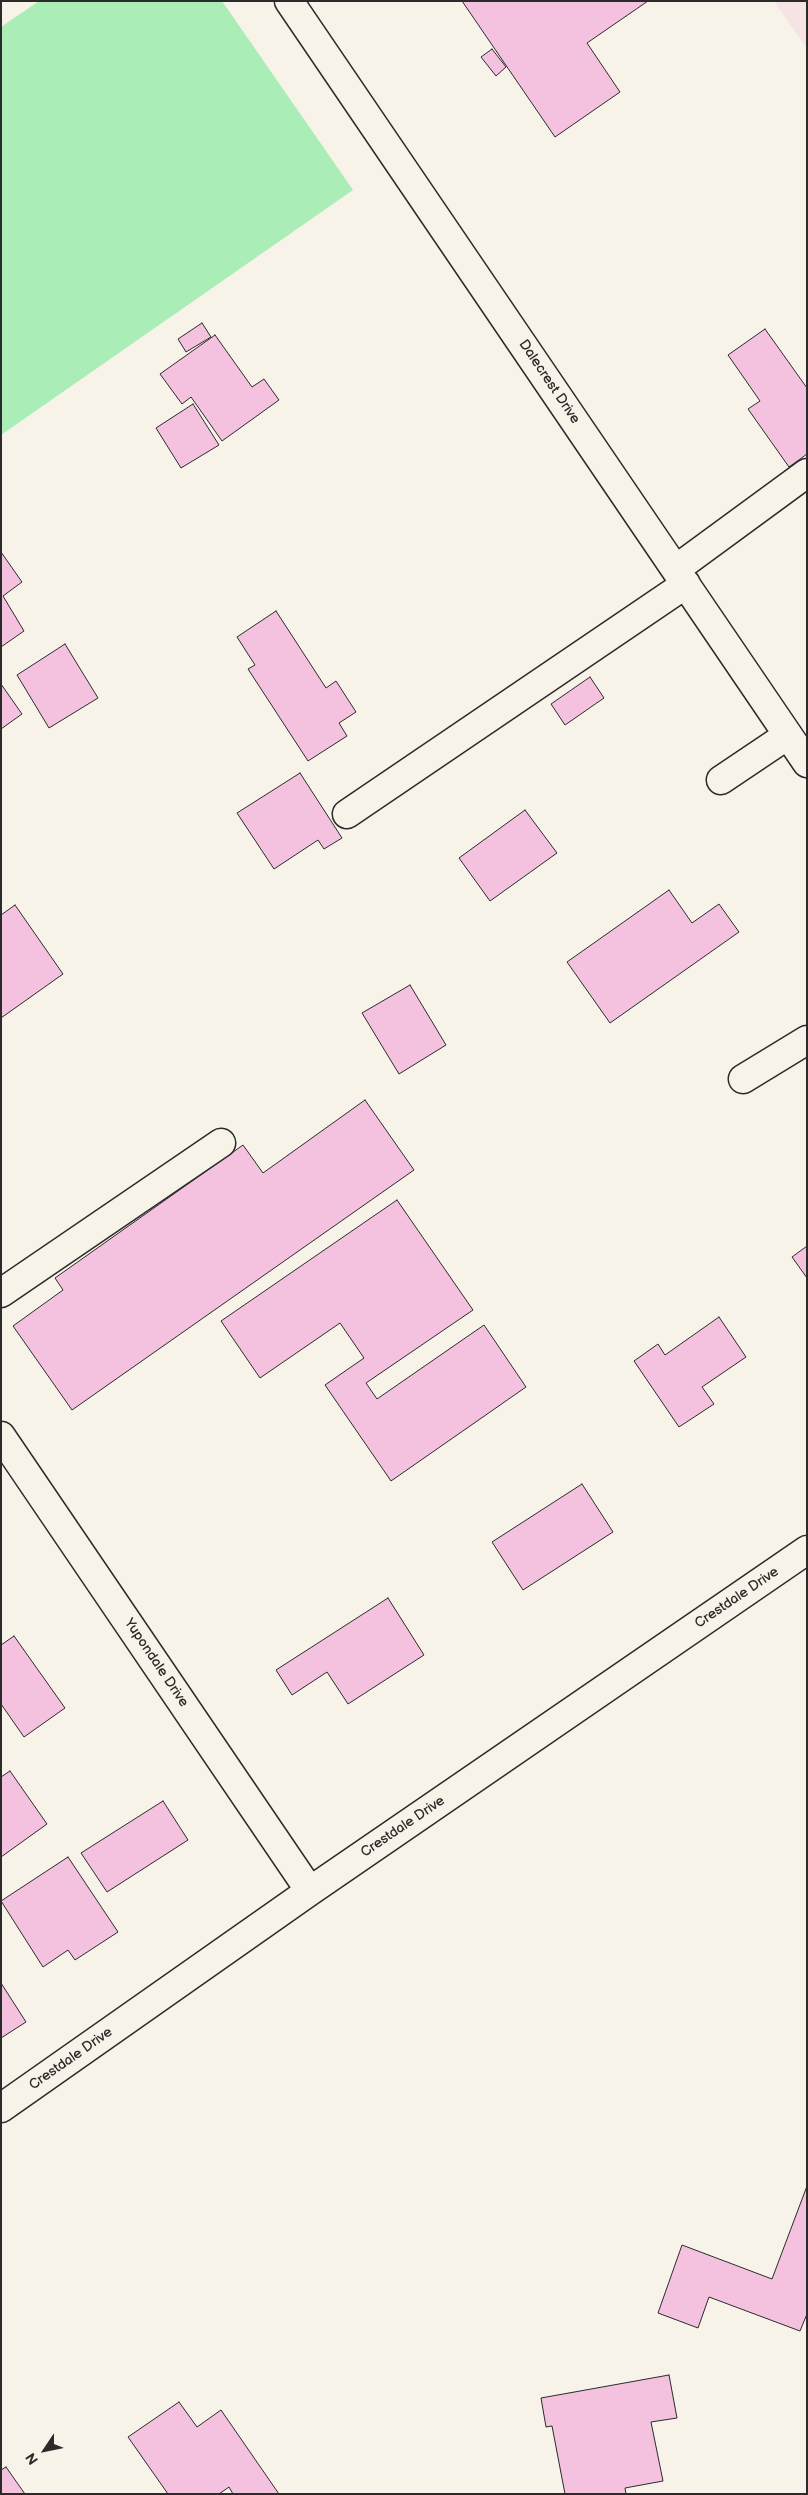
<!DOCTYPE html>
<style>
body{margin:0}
#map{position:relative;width:808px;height:2495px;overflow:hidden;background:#f7f3e8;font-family:"Balsamiq Sans",sans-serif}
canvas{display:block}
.frame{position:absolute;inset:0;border:2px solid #2b2b2b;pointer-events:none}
.north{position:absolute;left:20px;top:2425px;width:50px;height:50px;-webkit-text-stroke:4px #f7f3e8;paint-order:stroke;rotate:236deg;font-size:14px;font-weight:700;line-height:20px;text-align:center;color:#2b2b2b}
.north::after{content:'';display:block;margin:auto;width:18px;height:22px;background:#2b2b2b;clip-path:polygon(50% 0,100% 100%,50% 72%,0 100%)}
</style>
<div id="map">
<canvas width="808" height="2495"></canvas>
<div class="frame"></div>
<div class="north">N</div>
</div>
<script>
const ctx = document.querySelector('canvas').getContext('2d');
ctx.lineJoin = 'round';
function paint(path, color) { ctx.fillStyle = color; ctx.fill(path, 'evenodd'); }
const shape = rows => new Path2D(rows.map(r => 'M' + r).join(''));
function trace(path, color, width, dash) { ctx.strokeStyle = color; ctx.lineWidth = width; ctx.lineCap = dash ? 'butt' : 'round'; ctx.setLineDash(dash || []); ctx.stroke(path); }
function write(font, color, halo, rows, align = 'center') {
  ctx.font = font + ' "Balsamiq Sans",sans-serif'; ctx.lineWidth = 4; ctx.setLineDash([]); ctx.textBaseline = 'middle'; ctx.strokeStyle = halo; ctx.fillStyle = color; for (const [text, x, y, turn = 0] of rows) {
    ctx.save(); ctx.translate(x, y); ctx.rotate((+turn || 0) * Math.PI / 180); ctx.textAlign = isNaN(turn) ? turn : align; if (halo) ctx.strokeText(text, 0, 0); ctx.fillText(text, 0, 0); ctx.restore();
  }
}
paint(shape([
 [774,1,807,1,807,49]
]), '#f6e4e5');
paint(shape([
 [39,1,222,1,353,190,1,435,1,27]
]), '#abedb6');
const building = shape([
 [462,1,648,1,587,43,620,92,555,137,462,1],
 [492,49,506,67,496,76,481,57,492,49],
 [202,323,211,337,186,352,178,339,202,323],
 [765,329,807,388,807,454,789,467,748,409,760,401,728,355,765,329],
 [215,335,252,387,264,379,279,400,222,441,191,397,182,404,160,374,215,335],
 [193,404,219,445,181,468,156,428,193,404],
 [1,552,22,582,3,596,24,631,1,647,1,552],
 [276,611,326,688,336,681,356,712,339,723,347,736,308,761,248,669,255,665,237,637,276,611],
 [65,644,98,698,49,728,17,675,65,644],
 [590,677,604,698,565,725,551,704,590,677],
 [1,684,22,714,1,729,1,684],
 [300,773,342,838,324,849,318,840,274,869,237,813,300,773],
 [525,810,557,853,490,901,459,858,525,810],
 [669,890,692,923,719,904,739,932,610,1023,567,962,669,890],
 [15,905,63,974,1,1018,1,915,15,905],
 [410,985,446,1045,399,1074,362,1013,410,985],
 [365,1100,414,1170,72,1410,13,1326,63,1290,55,1278,243,1145,263,1173,365,1100],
 [397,1200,473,1310,366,1383,377,1399,484,1325,526,1387,391,1481,325,1385,364,1358,340,1323,260,1378,221,1321,397,1200],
 [807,1246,807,1278,792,1257,807,1246],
 [719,1317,746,1357,702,1387,714,1404,679,1427,634,1361,658,1344,665,1355,719,1317],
 [582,1484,613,1532,523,1590,492,1542,582,1484],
 [388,1598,424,1655,348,1704,327,1672,292,1695,276,1670,388,1598],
 [14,1636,65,1708,24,1737,1,1704,1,1645,14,1636],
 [10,1771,47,1824,1,1857,1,1777,10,1771],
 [163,1801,188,1840,107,1892,81,1853,163,1801],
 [68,1857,118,1932,75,1960,68,1950,43,1967,1,1901,68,1857],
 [1,1983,26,2022,1,2038,1,1983],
 [807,2186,807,2314,800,2331,709,2297,698,2328,658,2313,682,2245,772,2279,807,2186],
 [669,2375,677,2418,651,2422,663,2481,625,2488,626,2494,565,2494,552,2426,546,2427,541,2398,669,2375],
 [179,2402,197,2427,221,2410,279,2494,233,2494,229,2487,219,2494,168,2494,128,2437,179,2402],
 [6,2467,25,2494,1,2494,1,2470,6,2467]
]);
paint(building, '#f4c1df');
trace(building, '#2b2b2b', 1);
const minor = shape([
 [289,1,807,763],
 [676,569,807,473],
 [721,780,788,735],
 [347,814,686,584],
 [743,1079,807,1040],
 [1,1293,221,1143],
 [1,1436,310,1891],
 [1,2108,310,1891,807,1550]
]);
trace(minor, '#2b2b2b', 31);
trace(minor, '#f7f3e8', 28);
write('14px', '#2b2b2b', '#f7f3e8', [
 ["Dalecrest Drive",549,382,56],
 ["Crestdale Drive",737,1598,-34],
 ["Yupondale Drive",156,1663,56],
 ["Crestdale Drive",403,1827,-34],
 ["Crestdale Drive",71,2059,-35]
]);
</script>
